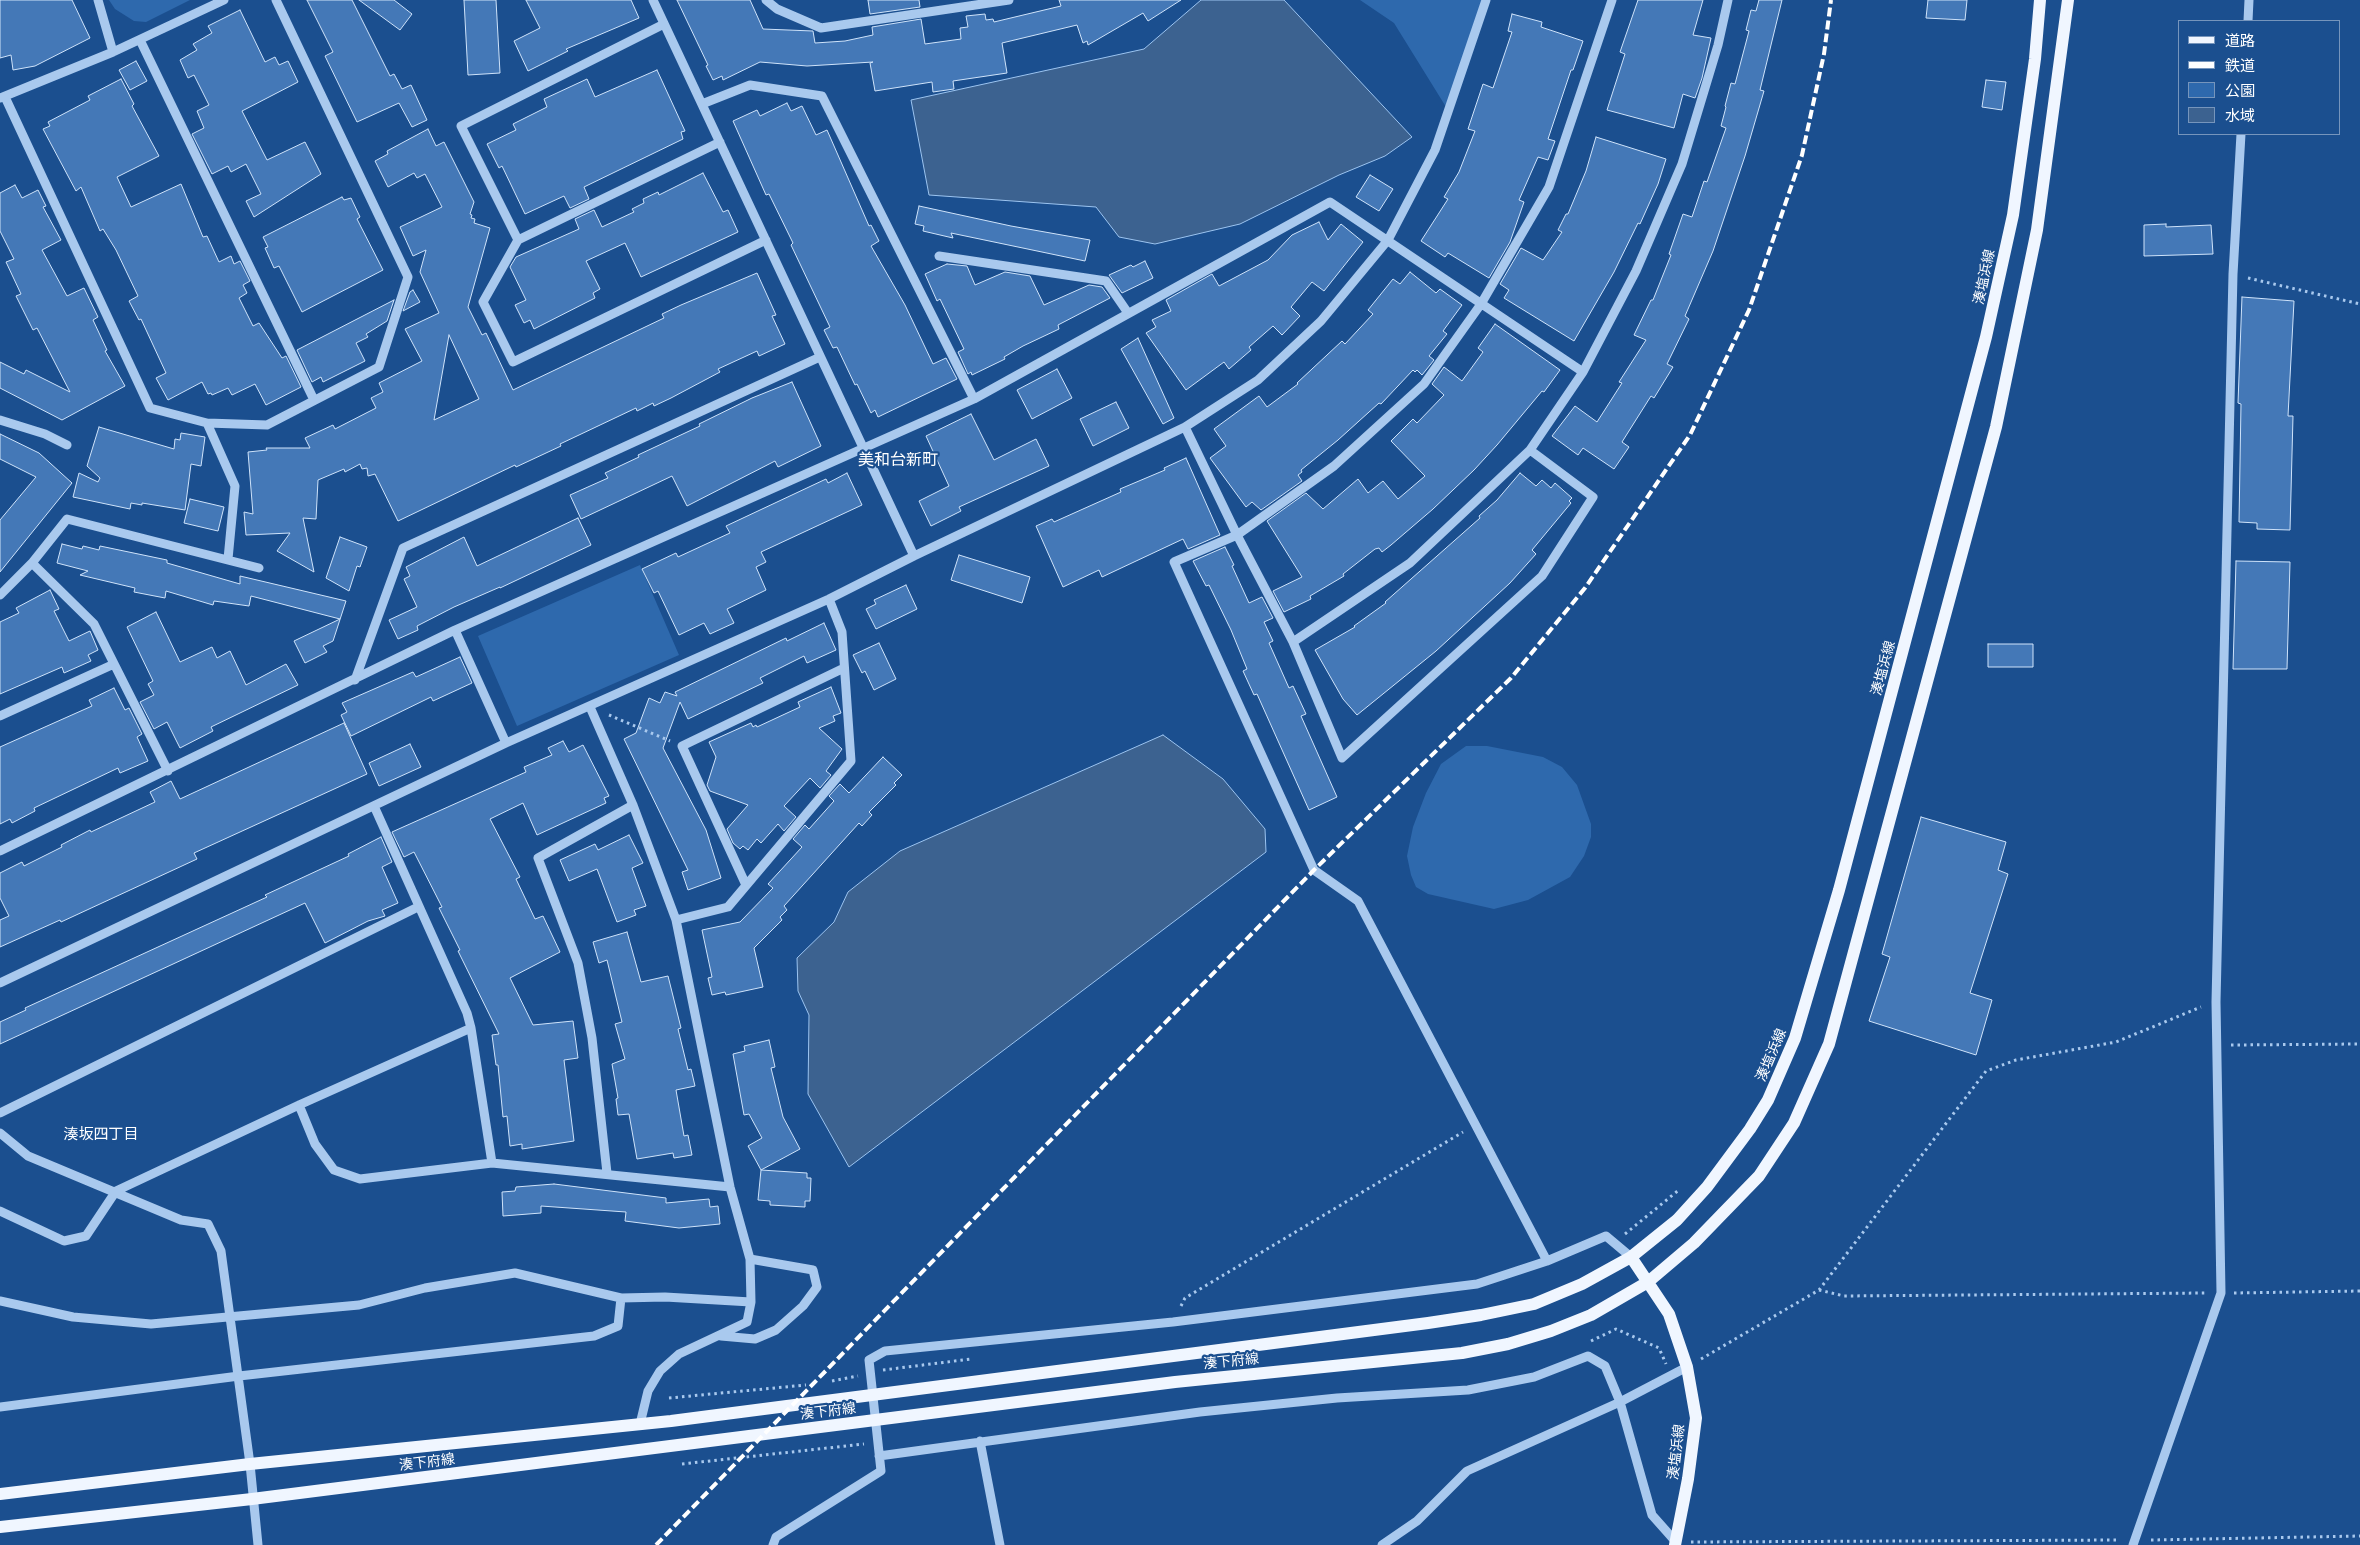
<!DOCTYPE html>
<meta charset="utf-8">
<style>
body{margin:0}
#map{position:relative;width:2360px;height:1545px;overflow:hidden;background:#1b4f8f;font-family:Barlow,"Noto Sans JP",sans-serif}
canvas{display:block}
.legend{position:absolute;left:2178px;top:20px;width:162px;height:115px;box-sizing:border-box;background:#1b4f8f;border:1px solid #7695bc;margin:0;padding:6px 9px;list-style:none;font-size:15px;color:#fff}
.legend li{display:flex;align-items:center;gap:10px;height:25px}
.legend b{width:25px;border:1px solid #7695bc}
</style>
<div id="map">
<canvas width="2360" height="1545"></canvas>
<ul class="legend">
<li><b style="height:6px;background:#f0f6ff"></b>道路</li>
<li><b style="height:6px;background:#fff"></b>鉄道</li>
<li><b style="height:14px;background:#2e69ad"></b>公園</li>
<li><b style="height:14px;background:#3c6290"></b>水域</li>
</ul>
</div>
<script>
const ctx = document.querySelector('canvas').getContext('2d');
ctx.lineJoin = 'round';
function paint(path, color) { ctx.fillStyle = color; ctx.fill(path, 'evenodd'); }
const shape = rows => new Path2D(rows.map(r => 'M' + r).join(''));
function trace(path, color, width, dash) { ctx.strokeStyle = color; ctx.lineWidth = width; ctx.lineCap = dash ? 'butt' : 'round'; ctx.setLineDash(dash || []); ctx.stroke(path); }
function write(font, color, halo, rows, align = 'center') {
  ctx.font = font + ' Barlow,"Noto Sans JP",sans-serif'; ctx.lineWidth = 4.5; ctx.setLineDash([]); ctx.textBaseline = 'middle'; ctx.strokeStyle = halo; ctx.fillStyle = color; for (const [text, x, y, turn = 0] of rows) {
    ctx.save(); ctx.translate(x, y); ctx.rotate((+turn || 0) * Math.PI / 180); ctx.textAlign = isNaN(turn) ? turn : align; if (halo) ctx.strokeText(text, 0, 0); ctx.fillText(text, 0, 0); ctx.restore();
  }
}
paint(shape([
 [109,0,190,0,146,22,134,21,115,9],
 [1360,0,1489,0,1451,115,1394,23],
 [640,565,679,655,517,726,478,636],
 [1466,746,1487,746,1543,757,1562,767,1577,785,1591,824,1591,837,1584,856,1570,877,1528,900,1494,909,1428,894,1416,887,1411,875,1407,856,1413,827,1426,793,1441,764]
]), '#2e69ad');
const water = shape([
 [1201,0,1284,0,1412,137,1385,156,1339,175,1240,224,1155,244,1119,237,1096,207,929,195,911,100,1144,49,1201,0],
 [1163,735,1223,779,1265,829,1266,852,849,1167,808,1094,809,1015,798,991,797,958,834,922,848,892,900,851,1163,735]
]);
paint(water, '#3c6290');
trace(water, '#9cc4f0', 1);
const building = shape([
 [0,0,72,0,90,38,35,66,13,70,11,55,0,58,0,0],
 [307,0,352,0,390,76,394,74,402,89,411,85,427,120,412,127,399,103,357,122,325,56,333,52,307,0],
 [359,0,394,0,412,14,400,30,359,0],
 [464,0,496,0,500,73,468,75,464,0],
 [526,0,631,0,639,18,566,49,568,51,528,71,514,41,540,28,526,0],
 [677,0,750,0,763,29,813,31,815,43,845,41,873,35,872,27,921,19,925,44,961,39,960,28,968,27,966,16,985,14,986,20,993,19,994,22,1061,6,1059,0,1181,0,1148,21,1143,13,1088,45,1087,41,1083,43,1077,25,1002,43,1007,73,953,81,954,89,933,92,932,82,875,91,870,63,873,62,807,66,760,62,723,80,722,76,713,80,706,66,708,65,677,0],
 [868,0,919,0,920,7,870,14,868,0],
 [1638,0,1703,0,1693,35,1711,38,1702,78,1695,98,1683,94,1674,128,1607,110,1625,54,1620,52,1638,0],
 [1759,0,1782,0,1760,90,1764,91,1745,156,1713,251,1685,316,1689,319,1667,364,1673,367,1654,398,1651,396,1622,442,1629,447,1614,469,1583,448,1578,455,1552,436,1575,406,1597,422,1622,383,1619,382,1646,340,1634,335,1651,300,1653,300,1671,255,1669,254,1683,214,1692,217,1704,181,1707,182,1726,128,1721,126,1726,107,1725,106,1731,83,1735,84,1749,31,1746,30,1751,10,1756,11,1759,0],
 [1928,0,1967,0,1965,20,1926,18,1928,0],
 [240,10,265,62,275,57,279,65,288,61,298,82,242,111,267,160,305,142,321,174,254,217,246,201,261,194,246,164,231,172,228,166,212,174,192,134,204,128,197,111,209,105,194,75,188,78,180,60,197,50,193,44,212,33,208,26,240,10],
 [1512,14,1542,22,1541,27,1583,41,1573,70,1571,70,1548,139,1555,141,1548,160,1538,157,1519,200,1524,202,1510,242,1489,278,1448,253,1445,257,1421,241,1448,199,1444,197,1459,172,1475,131,1468,129,1483,84,1493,88,1512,32,1508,31,1512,14],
 [136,61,147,81,130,90,119,70,136,61],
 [657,70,685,131,681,132,683,139,584,187,589,199,570,208,564,196,525,214,502,166,499,168,487,144,516,130,513,124,547,107,544,99,587,79,595,97,657,70],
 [121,79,134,104,132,106,159,156,117,177,131,207,181,184,203,237,207,236,219,262,231,256,234,264,240,261,250,281,243,285,247,293,239,298,253,326,259,323,282,358,286,356,301,387,266,405,255,384,232,395,228,388,212,395,211,393,208,394,202,382,168,400,156,378,166,373,141,319,139,320,129,301,138,296,116,250,103,229,100,231,81,187,76,191,43,129,50,126,48,122,90,100,88,96,121,79],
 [1986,80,2006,82,2002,110,1982,107,1986,80],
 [787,103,791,111,802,106,816,135,827,130,869,226,871,225,879,241,871,246,905,305,933,364,946,358,957,379,878,417,875,410,871,413,857,384,855,385,837,347,833,348,824,330,830,327,791,245,793,243,769,194,766,195,733,121,757,110,760,116,787,103],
 [428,129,436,146,444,142,474,202,470,214,472,215,471,218,475,219,474,223,490,228,468,307,482,335,486,333,513,390,664,318,662,314,681,305,757,273,776,315,772,316,785,344,759,356,757,351,718,369,720,372,671,398,654,406,653,403,637,411,636,408,560,444,561,446,516,467,515,465,398,521,375,474,368,476,367,468,362,469,360,464,345,472,344,469,318,480,316,519,303,518,314,572,277,551,290,533,246,535,244,512,253,514,248,452,267,450,266,448,310,448,305,438,333,425,335,429,376,408,371,398,383,392,379,383,422,361,405,329,439,313,420,272,426,250,413,256,400,227,442,207,425,174,417,178,414,173,388,187,375,161,388,154,387,151,428,129],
 [449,335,479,399,434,420,449,335],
 [1596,137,1666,159,1658,184,1640,224,1638,223,1614,272,1574,341,1504,298,1509,290,1500,284,1521,248,1543,260,1562,232,1558,230,1566,214,1568,214,1586,171,1596,137],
 [703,173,723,212,728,210,738,232,641,277,625,243,586,261,600,289,593,293,595,298,534,329,530,320,524,323,515,305,526,300,510,267,516,257,579,229,575,219,594,210,602,227,634,212,632,209,644,203,643,199,658,192,659,195,703,173],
 [1370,175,1393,189,1379,211,1356,197,1370,175],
 [15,185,22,198,38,190,46,206,43,207,61,240,42,250,67,296,84,288,98,317,93,320,107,350,105,351,125,386,62,420,0,388,0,362,24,374,26,370,70,392,37,328,33,330,16,296,21,294,6,262,14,259,0,231,0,193,15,185],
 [342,197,344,200,351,198,360,217,357,219,383,270,302,312,279,266,274,268,265,248,268,247,263,237,342,197],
 [919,206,1011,226,1090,240,1085,261,951,233,953,238,923,231,924,226,915,224,919,206],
 [1319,222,1328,240,1341,224,1363,242,1324,291,1312,282,1291,307,1300,316,1282,335,1273,326,1249,347,1251,350,1229,369,1224,362,1186,390,1146,333,1156,327,1152,320,1171,311,1166,300,1212,274,1219,286,1268,260,1292,235,1319,222],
 [2166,224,2166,227,2211,225,2213,254,2144,256,2144,225,2166,224],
 [1145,261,1153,278,1122,293,1109,275,1131,265,1133,267,1145,261],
 [947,264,967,266,975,285,1005,272,1030,276,1044,305,1089,285,1102,287,1110,298,1058,325,1059,329,1023,346,1004,357,1005,359,972,375,971,372,968,374,958,352,964,349,940,299,937,301,925,274,947,264],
 [1410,272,1436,293,1440,289,1462,305,1443,331,1447,334,1429,356,1434,360,1422,375,1417,370,1415,372,1413,370,1381,404,1379,403,1338,440,1301,470,1302,472,1298,475,1302,481,1261,510,1252,502,1246,507,1210,458,1226,446,1214,429,1259,396,1267,407,1298,384,1297,383,1342,341,1345,344,1373,314,1368,310,1393,279,1400,284,1410,272],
 [413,290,420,302,403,311,410,292,413,290],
 [2242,297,2294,301,2288,416,2293,416,2290,530,2257,529,2257,523,2239,522,2241,404,2238,403,2242,297],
 [394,300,387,321,366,334,368,337,356,343,365,361,323,382,321,377,312,382,297,350,394,300],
 [1495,324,1560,370,1544,392,1542,391,1497,445,1474,470,1433,509,1391,545,1382,552,1379,548,1375,549,1343,574,1344,576,1310,596,1311,599,1284,612,1273,591,1302,577,1267,521,1306,493,1323,509,1358,479,1368,493,1383,481,1398,499,1425,476,1391,441,1413,419,1417,423,1444,395,1432,384,1444,367,1462,381,1483,352,1478,348,1495,324],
 [1138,338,1174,418,1163,424,1121,349,1138,338],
 [1057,369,1072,398,1032,419,1017,390,1057,369],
 [792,382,821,446,778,467,775,461,687,506,672,476,581,519,570,495,608,478,605,473,639,457,638,455,700,426,699,424,752,398,792,382],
 [1116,402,1129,428,1093,446,1080,419,1116,402],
 [971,414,994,460,1036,439,1049,466,959,507,961,511,931,526,919,501,949,486,926,436,971,414],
 [99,427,174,449,175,439,180,440,181,433,205,437,201,466,191,464,185,510,142,503,142,505,131,503,130,509,73,497,79,473,98,482,100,478,87,466,99,427],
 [0,434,39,453,72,483,0,572,0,520,36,477,0,459,0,434],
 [1186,458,1220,535,1188,549,1183,539,1102,577,1099,570,1063,587,1036,526,1052,519,1054,522,1121,492,1120,489,1165,470,1164,468,1186,458],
 [847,473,862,505,761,552,766,562,756,567,766,590,727,609,734,623,710,634,704,623,679,635,658,591,654,593,642,569,676,553,678,557,730,533,726,526,826,479,828,483,847,473],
 [1520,473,1536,486,1542,480,1551,488,1555,483,1572,498,1569,501,1571,503,1532,550,1536,554,1510,583,1436,651,1357,715,1343,699,1315,650,1355,627,1354,626,1386,603,1385,602,1480,518,1479,516,1497,500,1520,473],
 [190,499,224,507,218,531,184,523,190,499],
 [578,518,591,545,500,588,500,587,454,607,417,626,418,630,398,639,389,620,417,607,404,579,410,576,406,567,464,537,477,566,578,518],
 [340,537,367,547,360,567,357,566,349,591,326,578,340,537],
 [62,544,82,549,83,546,99,550,100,546,167,560,167,563,240,584,240,576,346,601,333,641,323,646,327,652,305,663,294,641,340,619,251,596,249,606,214,601,213,605,166,591,165,598,134,592,135,588,80,575,88,571,57,563,62,544],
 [1225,547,1234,565,1232,566,1249,603,1262,597,1273,618,1264,622,1273,641,1269,643,1289,688,1293,686,1306,714,1301,716,1337,797,1309,810,1257,694,1254,695,1243,671,1247,669,1231,630,1209,585,1206,586,1193,561,1225,547],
 [959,555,1030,577,1022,603,951,580,959,555],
 [2236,561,2290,562,2287,669,2233,669,2236,561],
 [906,585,917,609,876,629,866,609,876,604,874,600,906,585],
 [50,590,59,609,54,611,69,641,90,631,98,650,88,655,91,661,64,673,62,667,0,694,0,622,19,613,16,608,50,590],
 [156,612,180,662,212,647,217,658,230,651,246,685,286,664,298,685,211,727,213,731,180,748,167,722,154,729,140,702,154,695,148,684,153,681,127,627,156,612],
 [824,623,836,650,807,663,804,656,760,678,763,683,688,719,680,702,663,748,706,830,721,878,688,890,682,872,688,870,624,739,636,733,649,698,660,703,665,692,677,696,675,692,786,638,787,641,824,623],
 [879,643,896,679,874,690,865,671,862,673,853,655,879,643],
 [1988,644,2033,644,2033,667,1988,667,1988,644],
 [460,657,472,683,433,701,431,697,351,736,341,715,347,712,342,703,413,672,416,677,460,657],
 [831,687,841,713,833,716,835,721,819,728,842,749,826,771,831,775,820,788,810,778,784,806,796,817,784,831,778,824,761,843,757,839,748,850,743,846,740,849,733,843,727,829,748,805,710,791,707,785,716,757,709,742,751,723,753,727,756,725,757,727,800,707,798,702,831,687],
 [114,688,125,710,129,708,142,734,137,737,148,761,120,773,118,768,34,808,35,811,12,823,10,819,0,824,0,747,92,706,89,700,114,688],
 [344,723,367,774,194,853,197,859,61,922,60,920,0,947,0,920,9,916,0,898,0,873,22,862,24,866,62,847,61,845,90,830,91,832,155,802,150,792,171,781,180,799,344,723],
 [563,741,569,752,583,745,609,796,604,798,606,803,537,835,523,803,490,819,520,877,516,879,535,919,543,916,560,952,510,978,533,1025,573,1021,578,1058,564,1060,574,1141,522,1149,522,1144,510,1146,507,1116,503,1117,498,1065,496,1065,492,1035,499,1034,458,951,460,950,439,908,442,907,414,852,404,857,392,832,526,772,524,767,552,755,548,748,563,741],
 [410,744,421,767,379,786,369,763,410,744],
 [883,757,902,775,894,783,896,785,869,812,872,815,862,826,859,823,784,906,787,910,780,917,782,920,754,948,763,987,726,995,725,992,712,995,708,978,712,977,702,930,740,922,773,888,768,884,802,847,793,839,805,825,809,829,834,801,829,796,840,784,849,793,883,757],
 [1921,817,2006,842,1998,870,2008,874,1970,993,1992,1000,1976,1055,1869,1021,1890,957,1882,954,1921,817],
 [629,835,643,863,632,868,646,906,634,910,636,915,617,922,597,869,569,881,560,860,595,844,598,850,629,835],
 [381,837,392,862,382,867,398,903,382,910,385,916,368,921,325,943,305,903,0,1044,0,1022,26,1010,25,1008,267,897,265,895,349,856,348,854,381,837],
 [627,932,641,982,668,976,681,1028,678,1029,688,1070,691,1069,695,1086,676,1090,684,1136,688,1135,692,1155,674,1158,673,1153,637,1159,629,1114,618,1115,616,1099,618,1098,612,1064,625,1059,615,1024,622,1022,607,960,599,963,593,942,627,932],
 [769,1040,775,1067,771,1068,783,1117,800,1149,761,1170,807,1173,807,1178,811,1178,810,1201,805,1201,805,1207,770,1205,770,1201,758,1200,761,1170,748,1146,762,1138,749,1114,744,1115,733,1054,745,1051,744,1046,769,1040],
 [554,1184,666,1198,666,1203,709,1199,710,1207,718,1206,720,1224,679,1228,625,1221,626,1212,541,1206,541,1213,503,1216,502,1192,515,1191,516,1187,554,1184]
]);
paint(building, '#4478b7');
trace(building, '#cfe3fa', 1);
trace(shape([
 [2248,278,2360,304],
 [609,715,670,741],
 [2231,1045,2360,1044],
 [1625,1234,1680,1189],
 [1819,1290,1844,1296,2205,1293],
 [2234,1293,2360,1291],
 [1181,1306,1185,1298,1463,1132],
 [1591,1341,1616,1329,1659,1348,1666,1364],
 [1701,1359,1819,1290,1986,1071,2016,1060,2116,1042,2201,1007],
 [883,1370,971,1359],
 [832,1381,858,1376],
 [669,1398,806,1385],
 [682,1464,864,1444],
 [2151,1540,2360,1536],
 [1691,1542,2119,1540]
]), '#a9c9ee', 3, [2.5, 4]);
trace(shape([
 [98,0,113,52],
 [653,0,914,556],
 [766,0,777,9,821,28,1009,0],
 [2248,21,2249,0],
 [140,40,314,400],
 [5,97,150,408,207,423,267,425,379,367,408,277,276,0],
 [0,98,113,52,224,0],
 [702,104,750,85,822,96,974,399],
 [720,142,518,240,483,302,513,362,766,240],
 [518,240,461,126,664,24],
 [939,256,1106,281,1128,313],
 [0,420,45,434,67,445],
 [207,423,235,486,228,559],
 [1185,427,1237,535,1293,642,1342,758,1542,576,1593,497,1530,450],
 [32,563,94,624,168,771],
 [0,595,32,563,67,519,259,568],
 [455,630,506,743],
 [1293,642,1410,563,1530,450,1583,372,1636,271,1682,164,1718,45,1728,0],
 [355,680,403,548,820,357],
 [590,707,633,805,676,920,730,1187,750,1259,751,1302,747,1322,679,1354,660,1371,648,1391,640,1424],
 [0,716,114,664],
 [374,806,467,1013,471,1028,492,1163],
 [0,851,455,630,974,399,1330,202,1583,372],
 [746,885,682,746,844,668],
 [676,920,728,907,851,761,842,632,829,599],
 [0,983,506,743,829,599,914,556,1185,427,1258,380,1321,321,1388,240,1435,150,1486,0],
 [299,1105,315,1144,334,1170,360,1179,492,1163,730,1187],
 [0,1113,418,907],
 [0,1133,28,1156,181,1220,208,1224,221,1251,250,1464,258,1545],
 [607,1173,592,1038,578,963,538,858,633,805],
 [0,1211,64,1241,86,1236,116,1191,299,1105,471,1028],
 [1547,1261,1358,901,1314,870,1174,562,1237,535,1334,466,1424,384,1481,304,1549,187,1612,0],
 [0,1301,73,1317,151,1324,359,1305,425,1288,515,1273,621,1298,665,1297,751,1302],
 [721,1336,755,1339,776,1330,803,1306,817,1287,813,1270,750,1259],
 [0,1407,239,1376,594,1336,618,1326,621,1298],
 [980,1441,1000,1545],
 [879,1456,1200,1412,1337,1398,1468,1390,1534,1377,1588,1356,1605,1366,1620,1402,1652,1515,1676,1542],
 [773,1545,776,1537,881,1471,869,1360,885,1351,1173,1322,1477,1284,1547,1261,1606,1236,1631,1257],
 [1382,1545,1417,1521,1467,1471,1620,1402,1687,1367],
 [2133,1545,2221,1293,2216,1002,2233,274,2241,134]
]), '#a9c9ee', 9);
trace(shape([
 [1631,1257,1669,1314,1687,1367,1696,1418,1688,1479,1675,1545],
 [0,1494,250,1464,671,1421,1428,1323,1481,1315,1534,1304,1582,1284,1631,1257,1677,1220,1707,1187,1750,1129,1768,1100,1795,1038,1839,890,1986,337,2013,215,2035,59,2040,0],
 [0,1527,252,1499,1175,1382,1462,1353,1508,1344,1551,1331,1591,1315,1648,1282,1694,1243,1759,1176,1794,1123,1829,1044,1996,427,2037,230,2068,0]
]), '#f0f6ff', 12);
trace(shape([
 [656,1545,1314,870,1511,678,1585,588,1690,435,1749,310,1802,155,1824,54,1831,0]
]), '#fff', 4, [9, 4]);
write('14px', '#fff', '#1b4f8f', [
 ["湊塩浜線",1984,277,-78],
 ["湊塩浜線",1883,668,-75],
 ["湊塩浜線",1771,1055,-67],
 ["湊下府線",1231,1361,-6],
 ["湊下府線",828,1411,-7],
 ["湊塩浜線",1676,1452,-83],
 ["湊下府線",427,1462,-7]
]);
write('15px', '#fff', '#1b4f8f', [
 ["湊坂四丁目",101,1134]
]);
write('16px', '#fff', '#1b4f8f', [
 ["美和台新町",898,460]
]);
</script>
